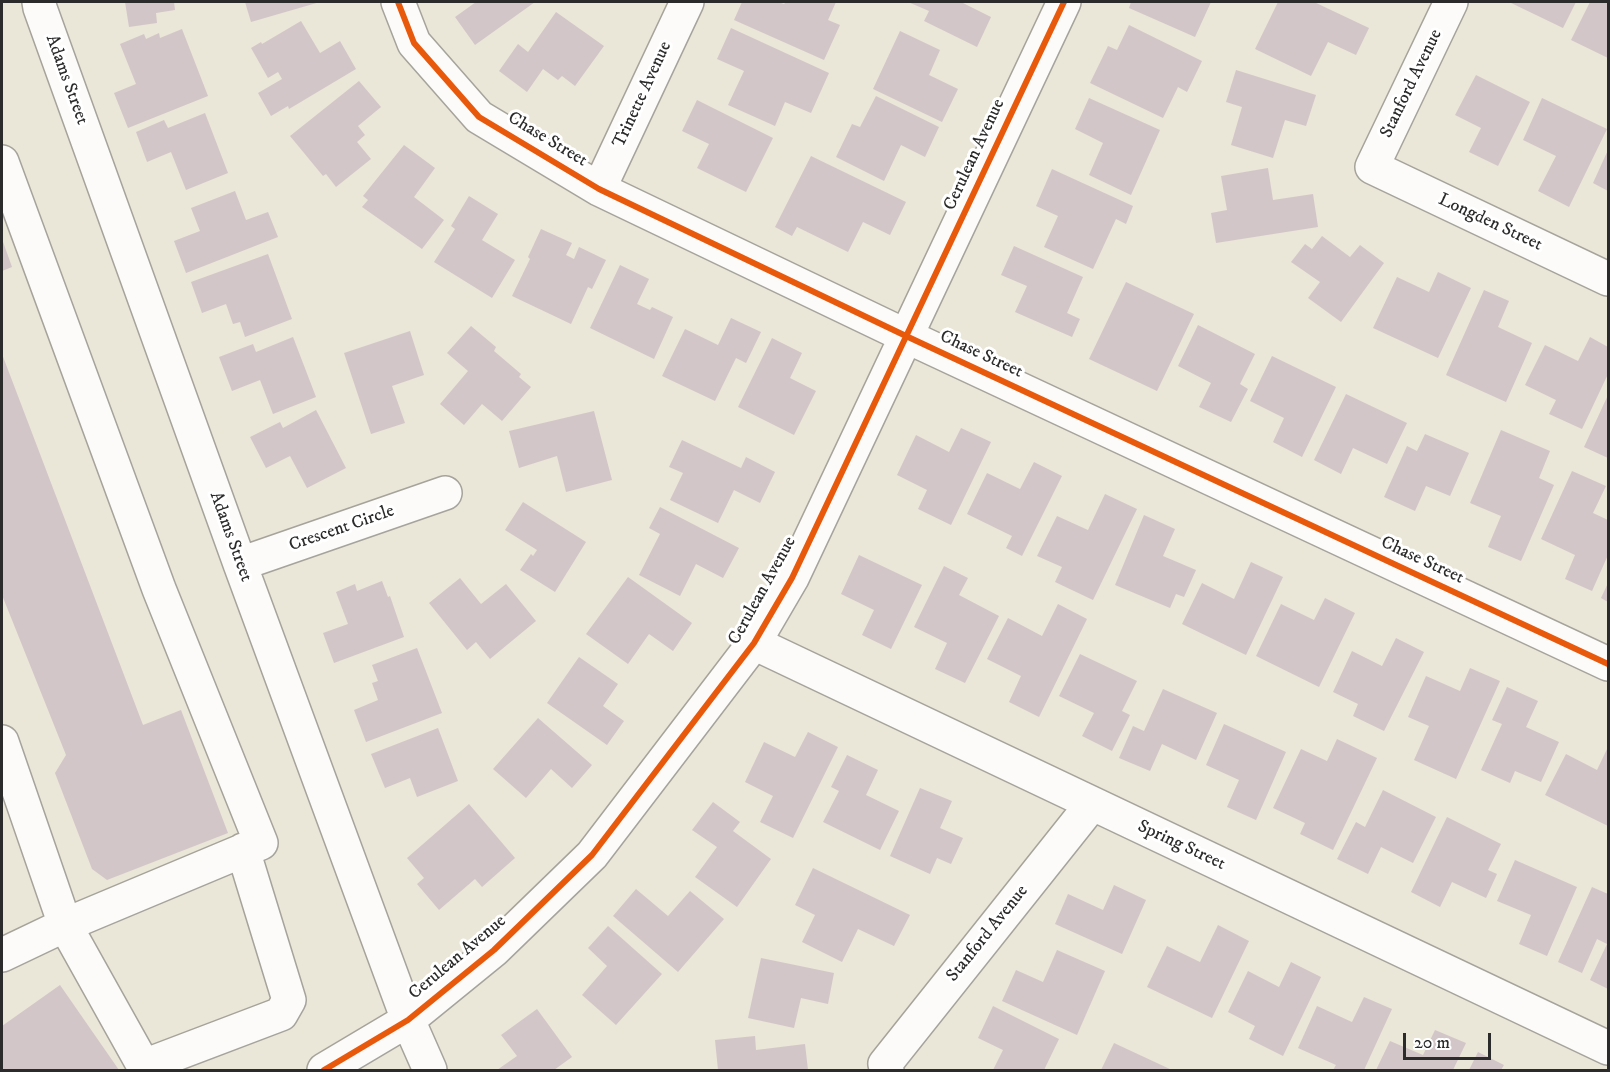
<!DOCTYPE html>
<style>
body{margin:0}
#map{position:relative;width:1610px;height:1072px;overflow:hidden;background:#eae6d8;font-family:"IM FELL DW Pica",serif}
canvas{display:block}
.frame{position:absolute;inset:0;border:3px solid #2b2b2b;pointer-events:none}
.scale{position:absolute;left:1403px;top:1033px;width:88px;height:27px;box-sizing:border-box;border:3px solid #2b2b2b;border-top:0;padding-left:8px;font-size:18px;line-height:21px;white-space:nowrap;color:#2b2b2b;-webkit-text-stroke:4px #fff;paint-order:stroke}
</style>
<div id="map">
<canvas width="1610" height="1072"></canvas>
<div class="frame"></div>
<div class="scale">20 m</div>
</div>
<script>
const ctx = document.querySelector('canvas').getContext('2d');
ctx.lineJoin = 'round';
function paint(path, color) { ctx.fillStyle = color; ctx.fill(path, 'evenodd'); }
const shape = rows => new Path2D(rows.map(r => 'M' + r).join(''));
function trace(path, color, width, dash) { ctx.strokeStyle = color; ctx.lineWidth = width; ctx.lineCap = dash ? 'butt' : 'round'; ctx.setLineDash(dash || []); ctx.stroke(path); }
function write(font, color, halo, rows, align = 'center') {
  ctx.font = font + ' "IM FELL DW Pica",serif'; ctx.lineWidth = 6; ctx.setLineDash([]); ctx.textBaseline = 'middle'; ctx.strokeStyle = halo; ctx.fillStyle = color; for (const [text, x, y, turn = 0] of rows) {
    ctx.save(); ctx.translate(x, y); ctx.rotate((+turn || 0) * Math.PI / 180); ctx.textAlign = isNaN(turn) ? turn : align; if (halo) ctx.strokeText(text, 0, 0); ctx.fillText(text, 0, 0); ctx.restore();
  }
}
paint(shape([
 [125,2,174,2,175,10,156,13,157,23,129,27],
 [245,2,320,2,251,22],
 [476,2,535,2,475,45,455,17],
 [742,2,778,2,784,4,786,2,836,2,828,20,840,25,824,60,734,20],
 [908,2,964,2,963,3,991,17,977,47,924,21,929,11],
 [1131,2,1211,2,1195,37,1129,8],
 [1278,2,1314,2,1369,28,1356,55,1328,42,1311,76,1255,49],
 [1509,2,1576,2,1563,28],
 [1590,2,1608,2,1608,58,1571,40],
 [556,12,604,46,575,86,562,76,558,80,543,69,527,92,499,71,518,44,528,52],
 [301,21,320,53,340,41,356,69,289,109,288,106,271,116,258,93,282,79,278,72,268,78,251,48,261,42,262,44],
 [1129,25,1202,61,1187,92,1178,87,1163,118,1090,83,1108,46,1117,50],
 [731,28,829,73,811,113,785,102,775,126,728,105,744,71,717,59],
 [182,29,208,96,128,128,114,93,136,84,120,44,144,34,146,39,159,33,160,38],
 [900,31,940,50,929,75,958,89,942,122,873,89],
 [1236,70,1316,95,1306,126,1285,120,1273,158,1231,145,1242,107,1226,102],
 [1476,75,1530,102,1498,166,1469,152,1481,128,1455,115],
 [359,81,381,107,358,126,365,135,357,142,371,159,336,187,326,174,323,176,290,136],
 [876,96,939,127,925,157,901,145,884,181,836,157,852,124,860,127],
 [1089,98,1160,130,1131,195,1089,175,1103,143,1075,129],
 [1542,98,1607,129,1569,207,1538,191,1556,156,1523,140],
 [697,100,773,138,746,192,697,168,709,144,682,131],
 [205,113,228,173,186,190,171,152,147,162,136,132,164,120,168,128],
 [404,145,435,168,414,197,444,220,422,249,362,207,368,200,363,196],
 [1608,150,1608,191,1593,183],
 [811,156,906,202,890,235,863,222,848,252,797,227,792,236,775,227],
 [1268,168,1273,200,1313,194,1318,227,1216,243,1211,213,1227,210,1221,176],
 [1052,169,1133,206,1126,224,1116,219,1093,269,1044,247,1058,216,1036,206],
 [235,191,246,220,268,212,278,237,186,273,174,241,200,231,191,208],
 [469,196,498,214,482,240,515,260,492,298,434,262,455,229,451,226],
 [541,229,572,243,566,255,574,259,579,247,606,260,592,289,588,287,571,324,512,296,530,259,528,257],
 [1322,236,1350,257,1360,245,1384,263,1341,322,1308,298,1320,282,1291,262,1305,244,1312,249],
 [2,239,12,267,2,271],
 [1014,246,1083,277,1067,313,1080,319,1072,337,1015,312,1027,286,1001,275],
 [268,254,292,319,245,337,240,322,233,324,226,304,202,313,191,282],
 [620,265,649,279,637,304,650,310,652,307,673,317,654,359,590,328],
 [1438,272,1471,288,1438,358,1373,328,1397,277,1429,292],
 [1126,282,1194,314,1157,391,1089,359],
 [1484,290,1509,301,1498,327,1532,343,1506,402,1446,375],
 [731,318,761,332,746,363,736,358,715,401,662,376,685,329,718,345],
 [1198,325,1255,354,1240,384,1248,389,1231,422,1199,407,1211,383,1178,366],
 [471,326,496,347,494,351,521,374,519,377,531,387,502,421,482,404,464,425,440,404,468,371,447,353],
 [410,331,424,375,392,386,405,423,371,434,344,353],
 [293,337,316,397,273,414,260,380,232,391,219,357,253,344,256,352],
 [1590,337,1608,347,1608,374,1582,429,1549,414,1556,400,1525,385,1545,345,1578,361],
 [772,338,802,353,790,378,816,391,794,435,738,407],
 [2,354,143,725,181,710,228,833,107,880,92,869,55,773,66,755,2,595],
 [1272,356,1336,387,1302,457,1273,442,1284,418,1250,401],
 [1346,394,1407,423,1387,464,1353,448,1341,474,1314,460],
 [1608,395,1608,458,1584,447],
 [316,410,346,468,307,488,290,456,266,468,250,437,280,422,283,428],
 [594,411,612,480,566,492,557,456,519,468,509,431],
 [961,428,991,442,951,525,918,509,927,490,897,475,916,435,949,452],
 [1501,430,1550,451,1539,478,1554,485,1521,561,1488,547,1501,516,1470,503],
 [1425,434,1469,453,1450,496,1426,486,1415,511,1384,497,1407,446,1417,451],
 [682,440,741,468,746,457,775,472,760,503,734,490,718,523,670,500,683,473,669,467],
 [1034,462,1062,476,1022,556,1006,548,1012,536,967,514,987,473,1020,489],
 [1572,471,1606,486,1593,513,1608,520,1608,555,1592,591,1565,579,1575,555,1541,539],
 [1105,494,1137,509,1093,600,1055,582,1062,567,1037,556,1057,516,1088,530],
 [523,502,586,542,555,592,520,570,531,554,533,556,537,550,505,530],
 [660,507,739,548,723,578,696,564,680,596,639,575,660,534,649,528],
 [1144,515,1175,529,1163,556,1196,570,1184,597,1176,594,1170,608,1115,585],
 [859,555,922,585,891,649,862,635,874,610,841,594],
 [1251,562,1283,577,1246,655,1182,624,1202,583,1234,599],
 [944,566,968,578,959,595,999,616,965,683,935,669,947,643,914,627],
 [628,577,692,623,673,651,649,634,628,664,586,634],
 [460,578,481,604,506,584,536,621,490,659,476,642,467,650,429,603],
 [382,581,388,597,390,596,404,637,334,663,323,633,348,624,336,592,355,584,357,591],
 [1608,583,1608,602,1601,598],
 [1325,598,1355,613,1319,687,1256,656,1281,604,1314,620],
 [1058,604,1087,619,1039,717,1009,702,1021,676,987,659,1008,618,1042,636],
 [1396,638,1424,652,1384,731,1353,716,1358,704,1333,692,1352,651,1382,666],
 [417,648,442,713,366,742,354,710,378,700,372,683,378,681,372,665],
 [1080,654,1137,681,1122,711,1130,715,1112,751,1082,736,1094,713,1059,696],
 [579,657,618,684,603,706,624,721,607,745,547,703],
 [1470,668,1500,681,1456,779,1414,760,1429,726,1408,717,1426,676,1460,691],
 [1507,687,1538,701,1526,727,1559,742,1541,782,1515,771,1510,783,1481,770,1502,724,1492,720],
 [1163,689,1217,713,1196,760,1162,744,1150,771,1119,758,1133,726,1144,731],
 [538,718,592,765,572,788,551,769,526,798,493,769],
 [1224,724,1286,752,1256,820,1227,807,1239,780,1206,765],
 [438,728,458,781,417,797,410,778,385,788,371,754],
 [808,732,838,747,793,838,760,822,773,796,745,782,764,742,795,757],
 [1337,739,1377,758,1333,850,1300,834,1305,823,1273,808,1301,749,1327,761],
 [1608,747,1608,826,1545,795,1566,754,1597,770],
 [847,755,878,770,866,795,899,811,880,850,823,822,839,791,831,787],
 [920,788,952,801,940,828,963,838,951,864,937,858,930,874,890,856],
 [1383,790,1436,817,1413,863,1381,847,1368,874,1337,859,1356,822,1365,827],
 [713,802,740,822,733,831,771,859,737,907,695,877,717,847,692,830],
 [469,804,515,858,482,887,475,879,439,910,417,884,424,878,407,858],
 [1447,817,1501,844,1488,870,1497,874,1486,898,1452,882,1440,907,1411,892],
 [1515,860,1577,887,1547,956,1519,944,1531,915,1497,901],
 [813,868,910,915,894,946,858,929,842,962,802,942,815,915,795,905],
 [1114,885,1146,900,1122,954,1055,924,1068,894,1103,910],
 [1592,887,1608,894,1608,989,1590,980,1607,944,1597,939,1582,973,1558,962],
 [636,889,668,916,690,891,724,919,678,972,613,916],
 [1218,925,1249,941,1212,1018,1147,987,1167,946,1200,962],
 [608,926,662,974,616,1025,582,995,607,966,588,948],
 [1057,950,1105,971,1077,1035,1002,1001,1016,970,1043,982],
 [761,958,834,973,828,1004,801,998,794,1028,748,1018],
 [1291,962,1321,977,1283,1056,1249,1039,1255,1026,1228,1012,1248,971,1279,987],
 [60,985,119,1070,3,1070,2,1069,2,1026],
 [1364,997,1392,1009,1364,1070,1333,1070,1336,1065,1298,1048,1317,1006,1352,1022],
 [993,1006,1059,1039,1044,1070,993,1070,1003,1050,978,1038],
 [537,1009,572,1057,554,1070,497,1070,517,1056,501,1035],
 [1435,1030,1466,1043,1453,1070,1376,1070,1390,1041,1423,1055],
 [755,1036,756,1050,805,1044,808,1070,718,1070,715,1040],
 [1114,1043,1172,1070,1101,1070],
 [1478,1052,1504,1065,1501,1070,1469,1070]
]), '#d3c6c8');
const minor = shape([
 [39,2,40,8,240,564,408,1020,430,1070],
 [398,2,414,43,479,117,599,189,906,336,1608,664],
 [1451,2,1372,167,1608,279],
 [2,162,159,589,261,843,65,925,2,742],
 [599,189,687,2],
 [240,564,445,493],
 [754,643,1608,1048],
 [2,955,65,925,146,1070],
 [144,1066,281,1014,289,1000,243,850],
 [324,1070,408,1020,494,950,592,855,754,643,792,578,1064,2],
 [887,1070,885,1064,1092,804]
]);
trace(minor, '#a5a39b', 36);
trace(minor, '#fcfbf9', 33);
trace(shape([
 [398,2,414,43,479,117,599,189,906,336,1608,664],
 [324,1070,408,1020,494,950,592,855,754,643,792,578,1064,2]
]), '#e8590c', 6);
write('18px', '#2b2b2b', '#fff', [
 ["Adams Street",66,80,70],
 ["Stanford Avenue",1412,84,-64],
 ["Trinette Avenue",643,95,-65],
 ["Chase Street",547,140,31],
 ["Cerulean Avenue",975,155,-65],
 ["Longden Street",1490,223,25],
 ["Chase Street",981,355,25],
 ["Crescent Circle",342,529,-19],
 ["Adams Street",230,537,70],
 ["Chase Street",1422,561,25],
 ["Cerulean Avenue",763,591,-61],
 ["Spring Street",1181,846,25],
 ["Stanford Avenue",988,934,-51],
 ["Cerulean Avenue",458,958,-40]
]);
</script>
